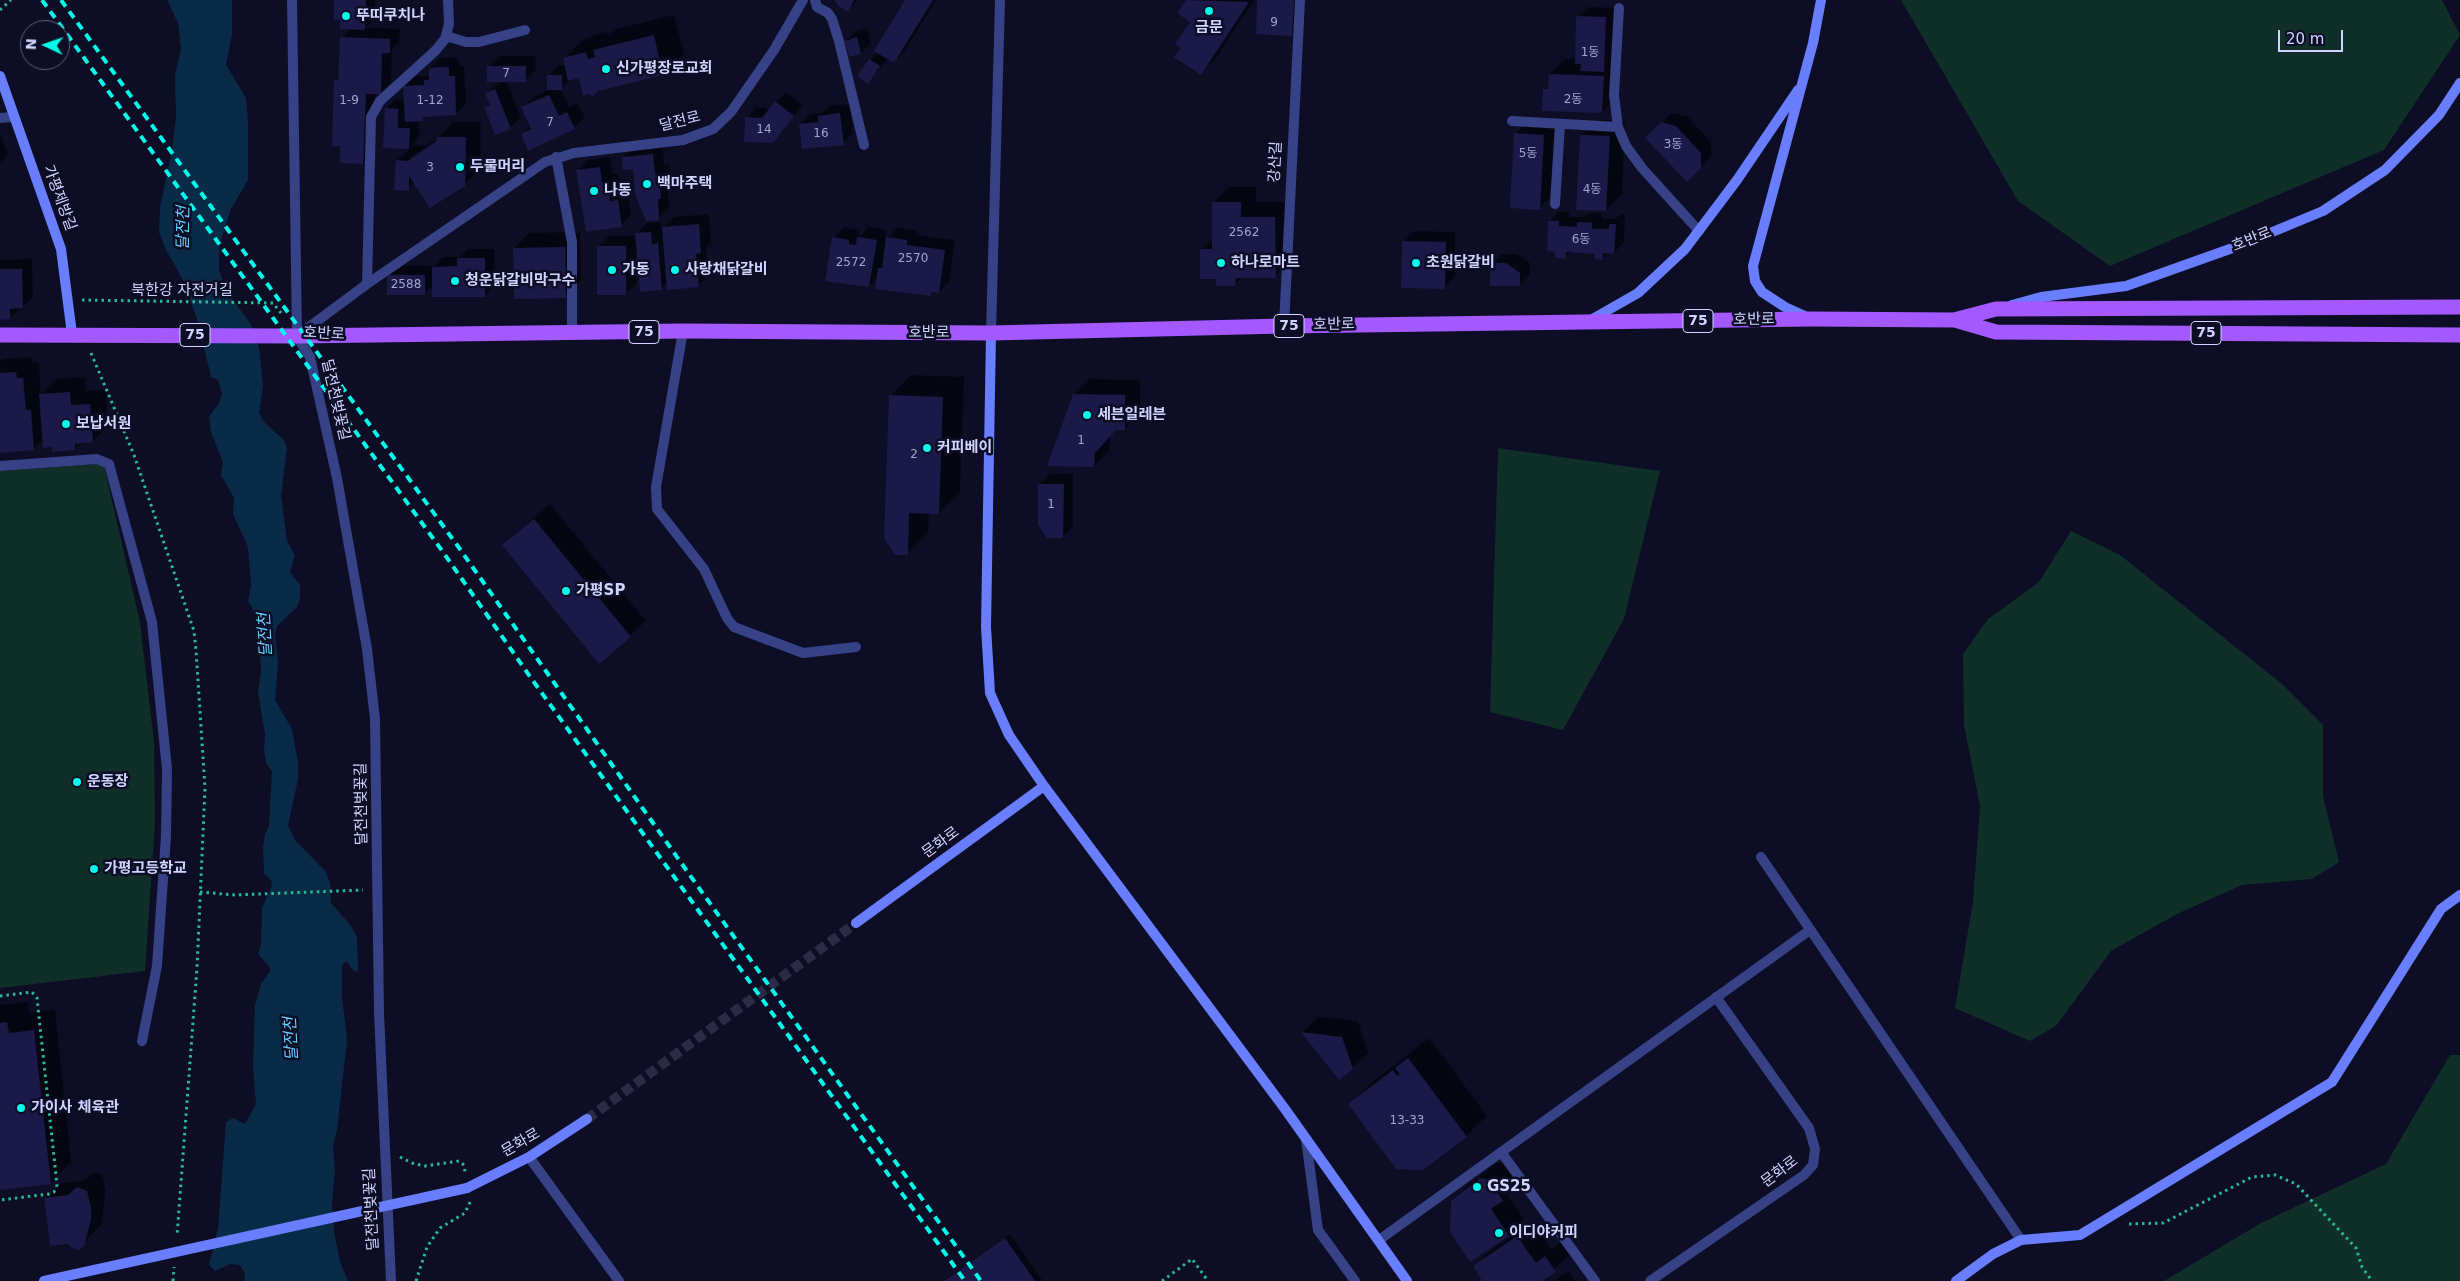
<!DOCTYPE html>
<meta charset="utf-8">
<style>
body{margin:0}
#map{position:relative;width:2460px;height:1281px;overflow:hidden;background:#0d0d25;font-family:"DejaVu Sans",sans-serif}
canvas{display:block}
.north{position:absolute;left:20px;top:20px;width:50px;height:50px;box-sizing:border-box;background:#0d0d25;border:1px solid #5b5d7c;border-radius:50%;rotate:273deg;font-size:14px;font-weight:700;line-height:20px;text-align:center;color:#d1d4ff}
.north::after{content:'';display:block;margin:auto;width:18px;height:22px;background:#00fceb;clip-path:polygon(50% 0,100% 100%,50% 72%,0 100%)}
.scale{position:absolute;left:2278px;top:30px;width:65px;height:22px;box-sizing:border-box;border:2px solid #d1d4ff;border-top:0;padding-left:6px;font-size:15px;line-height:18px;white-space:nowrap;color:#d1d4ff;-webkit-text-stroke:4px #0d0d25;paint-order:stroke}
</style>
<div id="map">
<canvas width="2460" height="1281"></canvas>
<div class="north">N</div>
<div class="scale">20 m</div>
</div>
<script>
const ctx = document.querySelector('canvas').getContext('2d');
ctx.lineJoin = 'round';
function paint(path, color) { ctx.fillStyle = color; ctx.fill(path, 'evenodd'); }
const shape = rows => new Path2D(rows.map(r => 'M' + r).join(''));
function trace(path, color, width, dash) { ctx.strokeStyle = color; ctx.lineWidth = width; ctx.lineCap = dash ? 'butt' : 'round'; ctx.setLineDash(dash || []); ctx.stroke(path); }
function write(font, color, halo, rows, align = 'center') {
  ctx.font = font + ' "DejaVu Sans","Noto Sans KR",sans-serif'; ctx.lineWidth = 5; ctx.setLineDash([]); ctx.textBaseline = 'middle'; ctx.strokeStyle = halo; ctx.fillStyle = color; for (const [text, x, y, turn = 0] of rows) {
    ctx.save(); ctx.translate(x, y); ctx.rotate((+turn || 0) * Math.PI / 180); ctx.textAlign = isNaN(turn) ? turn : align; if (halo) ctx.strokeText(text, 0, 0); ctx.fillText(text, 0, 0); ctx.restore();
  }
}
paint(shape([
 [1901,0,2442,0,2460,35,2384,150,2110,266,2018,201],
 [1498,448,1660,471,1624,619,1563,730,1490,712],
 [98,464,104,466,140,622,154,742,155,822,145,971,0,988,0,471],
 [2071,531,2120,555,2282,684,2323,725,2323,796,2339,862,2312,879,2242,885,2177,914,2111,951,2056,1026,2030,1041,1955,1008,1973,902,1980,806,1964,725,1963,654,1988,619,2039,582],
 [2450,1055,2460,1055,2460,1281,2164,1281,2261,1223,2386,1164]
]), '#102f29');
paint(shape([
 [167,0,232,0,232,35,226,65,246,98,248,122,248,180,231,209,224,230,219,248,219,270,227,292,250,323,259,347,263,386,259,413,265,423,284,440,287,448,281,496,287,541,295,555,290,572,300,585,300,598,297,607,277,626,275,634,278,663,275,700,292,729,298,763,298,779,288,826,295,840,326,872,330,883,331,903,351,926,357,938,358,969,355,972,346,961,342,966,342,997,347,1040,337,1130,333,1147,335,1171,332,1203,334,1231,340,1262,348,1281,244,1281,245,1274,240,1265,230,1264,215,1271,209,1265,218,1229,226,1122,233,1118,245,1124,256,1104,253,1068,255,1005,261,984,270,971,269,966,258,954,261,945,262,908,272,886,271,880,264,873,263,848,265,834,269,826,272,771,266,763,264,750,265,734,258,692,261,671,260,649,257,642,255,616,252,607,248,602,251,585,248,547,233,514,234,498,221,475,223,462,211,432,209,417,219,403,222,393,218,380,211,377,198,322,183,280,165,248,159,232,160,207,172,151,176,117,175,75,181,49,178,23]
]), '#0a2b48');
paint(shape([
 [335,0,375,0,375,18,365,28,400,29,399,42,392,49,391,83,380,93,375,93,373,152,363,163,342,145,335,80,340,75,341,38,351,28,341,18],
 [836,0,858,0,848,10],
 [907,0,936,0,904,52,894,62,888,58,868,82,870,60,878,52],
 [1187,0,1254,0,1216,58,1201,73,1182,47,1191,21,1178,13],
 [1259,0,1303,0,1302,24,1291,34],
 [1588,7,1616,8,1618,96,1602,112,1544,89,1550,84,1550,74,1565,59,1576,59,1578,17],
 [674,15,684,53,663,74,598,89,579,77,571,79,561,89,569,107,578,103,585,118,574,128,522,134,531,126,523,108,533,97,548,90,548,76,559,65,566,65,564,58,585,38,607,32,608,37,616,29],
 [867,28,871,43,861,53,850,55,846,41,856,31],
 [499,56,535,56,536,70,525,80,506,80,521,118,510,128,486,107,490,103,486,93,502,80,488,67],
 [458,57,459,66,464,66,466,104,456,114,427,115,419,120,419,138,411,145,425,146,440,136,453,122,481,122,480,169,464,185,415,182,408,190,397,160,410,148,384,147,386,109,396,99,405,99,404,87,415,76,430,76,430,68,440,58],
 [441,137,442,139,410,161,410,158],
 [786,92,803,105,773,142,746,118,756,108,771,108],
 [850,104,853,133,843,144,800,124,811,114,823,113,829,106],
 [1672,113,1687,116,1711,142,1711,157,1687,180,1647,138],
 [1531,118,1559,120,1555,193,1539,208,1515,134],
 [1597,120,1625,121,1622,194,1606,210,1581,135],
 [0,133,8,155,0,163],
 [663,145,664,165,669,164,671,187,668,191,669,208,659,218,635,167,623,157,634,147],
 [610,157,612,174,618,173,620,191,628,190,631,215,621,226,578,170,588,160],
 [1229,187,1256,187,1256,202,1290,202,1291,261,1275,277,1243,277,1235,285,1218,277,1201,250,1213,238,1213,203],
 [1559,211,1569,212,1569,217,1584,217,1589,213,1602,213,1601,219,1615,219,1621,214,1625,214,1624,242,1614,253,1609,252,1603,259,1596,252,1572,251,1566,257,1549,222],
 [709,214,711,242,706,247,709,276,698,286,668,282,661,289,636,251,636,284,626,294,599,246,609,236,637,236,636,234,647,223,661,222,662,229,674,217],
 [844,227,859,230,858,234,861,235,869,227,886,230,885,240,897,228,917,230,916,235,955,240,949,282,939,292,934,291,930,295,878,277,869,286,834,238],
 [1414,231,1455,232,1455,277,1444,288,1404,241],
 [580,232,581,281,566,296,514,248,529,233],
 [468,249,494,249,495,285,484,296,433,285,424,294,388,276,399,265,434,266,443,257,460,257],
 [1502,254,1517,254,1530,263,1530,275,1520,285,1491,264],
 [32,259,33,297,10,318,0,319,0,260],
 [32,357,32,363,39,363,41,394,56,379,85,377,86,391,106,389,108,426,93,441,82,442,75,449,53,446,43,439,34,449,0,451,0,362,3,359],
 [911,375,964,377,960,493,939,513,929,513,928,533,907,554,890,396],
 [1090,379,1140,380,1140,413,1124,429,1117,429,1110,436,1109,450,1094,466,1075,394],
 [1050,474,1073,474,1073,526,1063,536,1039,484],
 [550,504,646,621,630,636,503,545],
 [28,1002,29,1013,55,1010,71,1162,50,1183,0,1189,0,1005],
 [1318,1017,1358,1021,1368,1053,1352,1069,1303,1032],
 [1429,1038,1487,1116,1466,1136,1350,1104,1370,1084],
 [1497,1163,1505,1164,1518,1184,1507,1195,1524,1219,1508,1235,1470,1261,1452,1201,1468,1185],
 [94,1172,102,1175,106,1191,101,1225,78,1249,46,1198,61,1183,85,1180],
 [1533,1221,1552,1249,1561,1242,1570,1255,1541,1281,1484,1281,1474,1266,1490,1251],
 [1010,1234,1043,1281,943,1281],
 [1568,1271,1575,1281,1553,1281]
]), '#0007');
paint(shape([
 [334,0,366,0,365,30,340,29,340,20,334,20],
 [835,0,854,0,848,12,837,5],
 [905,0,933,0,894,63,874,51],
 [1186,0,1249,2,1201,75,1174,57,1181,48,1175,44,1190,22,1177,13],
 [1257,0,1294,0,1292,36,1256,34],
 [1576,16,1606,17,1604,72,1580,71,1581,64,1575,64],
 [654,35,663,75,598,91,594,96,588,94,583,96,579,78,568,81,563,58,586,52,588,59,595,57,593,50],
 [340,37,390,39,390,53,382,53,381,94,366,94,363,164,340,163,340,146,332,146,334,79,338,80],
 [857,37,861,54,849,57,845,41],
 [869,59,880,66,868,84,857,76],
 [487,66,526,66,526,82,487,82],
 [449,67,449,76,455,76,456,115,423,117,423,121,405,122,403,86,424,85,424,80,429,80,429,68],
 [1549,74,1604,76,1602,113,1542,111,1543,89,1548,89],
 [547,75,562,75,562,90,547,90],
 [495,89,511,129,495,135,484,107,490,105,485,93],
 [549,95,559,116,567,112,575,129,528,151,521,134,531,129,521,107],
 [775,101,794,116,773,143,744,142,745,117,762,118],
 [385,108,398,109,398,128,410,128,409,149,383,148],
 [840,113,844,145,802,149,799,124,818,122,818,116],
 [1661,122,1676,126,1701,153,1701,168,1687,182,1645,138],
 [1514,133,1544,135,1540,210,1510,208],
 [1580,135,1610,136,1606,211,1576,210],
 [437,137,466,137,465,186,430,208,409,176,409,191,394,190,396,160,408,161,436,142],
 [653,154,655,174,659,174,661,199,658,199,659,220,646,221,635,194,633,169,623,170,622,157],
 [600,167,602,183,608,183,610,201,618,200,622,227,586,232,576,170],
 [1212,202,1241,202,1241,217,1275,217,1276,278,1236,278,1235,286,1216,286,1216,279,1200,279,1200,249,1212,249],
 [1548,221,1559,221,1559,226,1577,227,1577,222,1592,223,1592,229,1609,229,1609,224,1616,224,1614,254,1603,253,1603,260,1595,259,1595,254,1566,252,1566,259,1555,258,1555,252,1547,251],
 [699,224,701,253,696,254,699,287,667,290,662,227],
 [651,232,652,244,658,243,662,290,640,292,635,233],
 [832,237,849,240,849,244,856,245,857,237,877,240,869,287,825,281],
 [886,237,907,240,907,245,945,250,939,293,931,292,931,296,875,289,878,268,882,268],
 [1402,241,1446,242,1445,289,1401,288],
 [597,246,626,246,626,295,597,295],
 [565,247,566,298,514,299,513,248],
 [457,258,485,258,485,297,432,297,432,267,457,266],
 [1490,263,1506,263,1520,273,1520,286,1490,286],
 [0,269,22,269,23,308,10,309,10,319,0,320],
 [387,275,425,275,425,295,387,295],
 [16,372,17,378,23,378,26,410,31,410,34,450,0,453,0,373],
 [70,392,71,405,90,404,93,442,75,444,75,450,52,452,52,447,43,448,39,394],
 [1073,394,1125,395,1125,430,1116,430,1095,453,1094,467,1047,466],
 [889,395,943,397,939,514,909,513,908,555,895,555,884,538],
 [1038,484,1064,484,1063,538,1047,538,1038,525],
 [534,519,631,637,599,664,502,545],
 [7,1022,9,1033,34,1030,51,1184,0,1190,0,1023],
 [1301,1032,1342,1037,1353,1069,1339,1080],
 [1408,1058,1467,1137,1423,1170,1396,1169,1348,1104,1393,1070,1397,1076,1400,1074,1395,1068],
 [1480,1178,1489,1180,1503,1201,1491,1209,1509,1236,1470,1262,1450,1232,1451,1201],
 [77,1187,87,1191,91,1208,91,1220,84,1246,78,1250,72,1248,68,1244,50,1246,44,1198,68,1195],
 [1517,1236,1536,1263,1545,1256,1556,1272,1542,1281,1482,1281,1473,1266],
 [1005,1238,1035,1281,944,1281]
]), '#1a1947');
trace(shape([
 [587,1119,856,923]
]), '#2a2b46', 10, [10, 5]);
trace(shape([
 [0,10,11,0],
 [82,300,273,303,281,313],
 [91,353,134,455,194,631,196,650,205,788,197,968,177,1236],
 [200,892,235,895,363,890],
 [0,996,32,992,37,998,57,1185,54,1192,49,1194,0,1200],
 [400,1157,412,1163,425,1166,459,1161,464,1165,465,1172],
 [2129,1224,2163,1223,2252,1177,2275,1175,2296,1184,2356,1248,2362,1267,2372,1281],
 [173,1281,174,1267],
 [416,1281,427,1247,440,1228,465,1213,470,1202],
 [1162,1281,1192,1259,1208,1281]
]), '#29bb99', 3, [2.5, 4]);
trace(shape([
 [815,0,817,7,828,13,832,19,839,41,864,145],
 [0,118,14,117],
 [556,157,572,242,572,333],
 [1555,204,1560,124],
 [683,331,656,487,657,509,704,569,727,618,734,627,803,653,856,647],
 [0,466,97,459,109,464,152,622,167,769,166,836,157,966,142,1041],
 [1306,1139,1318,1230,1355,1281],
 [1501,1152,1595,1281],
 [1379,1240,1810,930],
 [1650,1281,1804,1175,1813,1165,1815,1149,1809,1128,1716,997]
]), '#364186', 10);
trace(shape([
 [292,0,297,336,310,357,337,478,367,649,375,719,379,1013,391,1281],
 [1619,8,1614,95,1618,127,1626,146,1642,168,1699,231],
 [446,36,466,42,479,42,525,30],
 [1512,121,1618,127],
 [367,284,371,117,380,101,435,51,445,39,449,24,448,0],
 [1284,326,1300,0],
 [991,333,1000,0],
 [297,336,367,284,545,162,574,153,683,140,713,129,731,112,774,50,803,0],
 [1761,857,2021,1240],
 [529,1157,619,1281]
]), '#364186', 10);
trace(shape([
 [0,76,61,249,72,334],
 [2012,305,2041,297,2126,286,2241,245,2323,211,2385,170,2439,115,2460,83],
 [1807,317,1785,307,1762,292,1755,281,1753,266,1813,43,1821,0],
 [1589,321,1638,293,1685,249,1737,180,1798,90],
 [991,333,986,627,990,693,999,713,1009,735,1044,786,1285,1109,1407,1281],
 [856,923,1044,786],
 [467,1188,529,1157,587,1119],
 [1956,1281,1993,1254,2021,1240,2080,1235,2332,1082,2441,909,2460,895]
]), '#687eff', 10);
trace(shape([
 [1955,320,1996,332,2460,335],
 [0,335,297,336,683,331,991,333,1284,326,1811,319,1954,320,1996,309,2460,307]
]), '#a458ff', 15);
trace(shape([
 [42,0,443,552,531,678,965,1281],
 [61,0,457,545,689,874,981,1281]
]), '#00fceb', 4, [8, 6]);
trace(shape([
 [44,1281,467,1188]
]), '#687eff', 10);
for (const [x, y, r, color] of [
 [1209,11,5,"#00fceb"],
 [346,16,5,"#00fceb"],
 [606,69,5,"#00fceb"],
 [460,167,5,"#00fceb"],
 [647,184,5,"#00fceb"],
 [594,191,5,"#00fceb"],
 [1221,263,5,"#00fceb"],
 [1416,263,5,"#00fceb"],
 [612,270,5,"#00fceb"],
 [675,270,5,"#00fceb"],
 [455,281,5,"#00fceb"],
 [1087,415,5,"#00fceb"],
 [66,424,5,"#00fceb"],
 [927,448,5,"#00fceb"],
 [566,591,5,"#00fceb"],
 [77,782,5,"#00fceb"],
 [94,869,5,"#00fceb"],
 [21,1108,5,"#00fceb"],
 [1477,1187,5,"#00fceb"],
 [1499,1233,5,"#00fceb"]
]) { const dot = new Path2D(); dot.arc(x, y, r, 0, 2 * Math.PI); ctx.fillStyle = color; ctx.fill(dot); trace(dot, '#0d0d25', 2); }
write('12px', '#a3a5d1', null, [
 ["9",1274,23],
 ["1동",1590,53],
 ["7",506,74],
 ["2동",1573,100],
 ["1-9",349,101],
 ["1-12",430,101],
 ["7",550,123],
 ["14",764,130],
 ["16",821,134],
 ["3동",1673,145],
 ["5동",1528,154],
 ["3",430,168],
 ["4동",1592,190],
 ["2562",1244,233],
 ["6동",1581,240],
 ["2570",913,259],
 ["2572",851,263],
 ["2588",406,285],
 ["1",1081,441],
 ["2",914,455],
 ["1",1051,505],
 ["13-33",1407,1121]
]);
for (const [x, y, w] of [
 [1698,321,30],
 [1289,326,30],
 [644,332,30],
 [2206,333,30],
 [195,335,30]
]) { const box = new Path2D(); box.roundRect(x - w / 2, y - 11.5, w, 23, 4); ctx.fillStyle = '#0d0d25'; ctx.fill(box); trace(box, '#d1d4ff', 1); }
write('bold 14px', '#d1d4ff', null, [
 ["75",1698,321],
 ["75",1289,326],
 ["75",644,332],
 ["75",2206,333],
 ["75",195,335]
]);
write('bold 15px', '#d1d4ff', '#0d0d25', [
 ["뚜띠쿠치나",356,16],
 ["금문",1209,28,"center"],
 ["신가평장로교회",616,69],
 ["두물머리",470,167],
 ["백마주택",657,184],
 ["나동",604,191],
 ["하나로마트",1231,263],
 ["초원닭갈비",1426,263],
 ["가동",622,270],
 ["사랑채닭갈비",685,270],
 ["청운닭갈비막구수",465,281],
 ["세븐일레븐",1097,415],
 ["보납서원",76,424],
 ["커피베이",937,448],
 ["가평SP",576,591],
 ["운동장",87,782],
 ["가평고등학교",104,869],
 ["가이사 체육관",31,1108],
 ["GS25",1487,1187],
 ["이디야커피",1509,1233]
], 'left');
write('15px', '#d1d4ff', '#0d0d25', [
 ["달전로",680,122,-14],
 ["강산길",1276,162,-87],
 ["가평제방길",59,198,70],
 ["호반로",2252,240,-22],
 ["북한강 자전거길",182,291],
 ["호반로",1754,320,-1],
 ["호반로",1334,325,-1],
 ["호반로",929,333],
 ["호반로",324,334,3],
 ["달전천벚꽃길",335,400,77],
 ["달전천벚꽃길",362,804,-91],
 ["문화로",941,843,-36],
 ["문화로",521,1143,-30],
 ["문화로",1780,1172,-37],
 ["달전천벚꽃길",372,1209,-93]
]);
write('italic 16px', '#5fd0ff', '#0d0d25', [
 ["달전천",184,228,-89],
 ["달전천",266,635,-93],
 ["달전천",292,1039,-93]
]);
</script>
